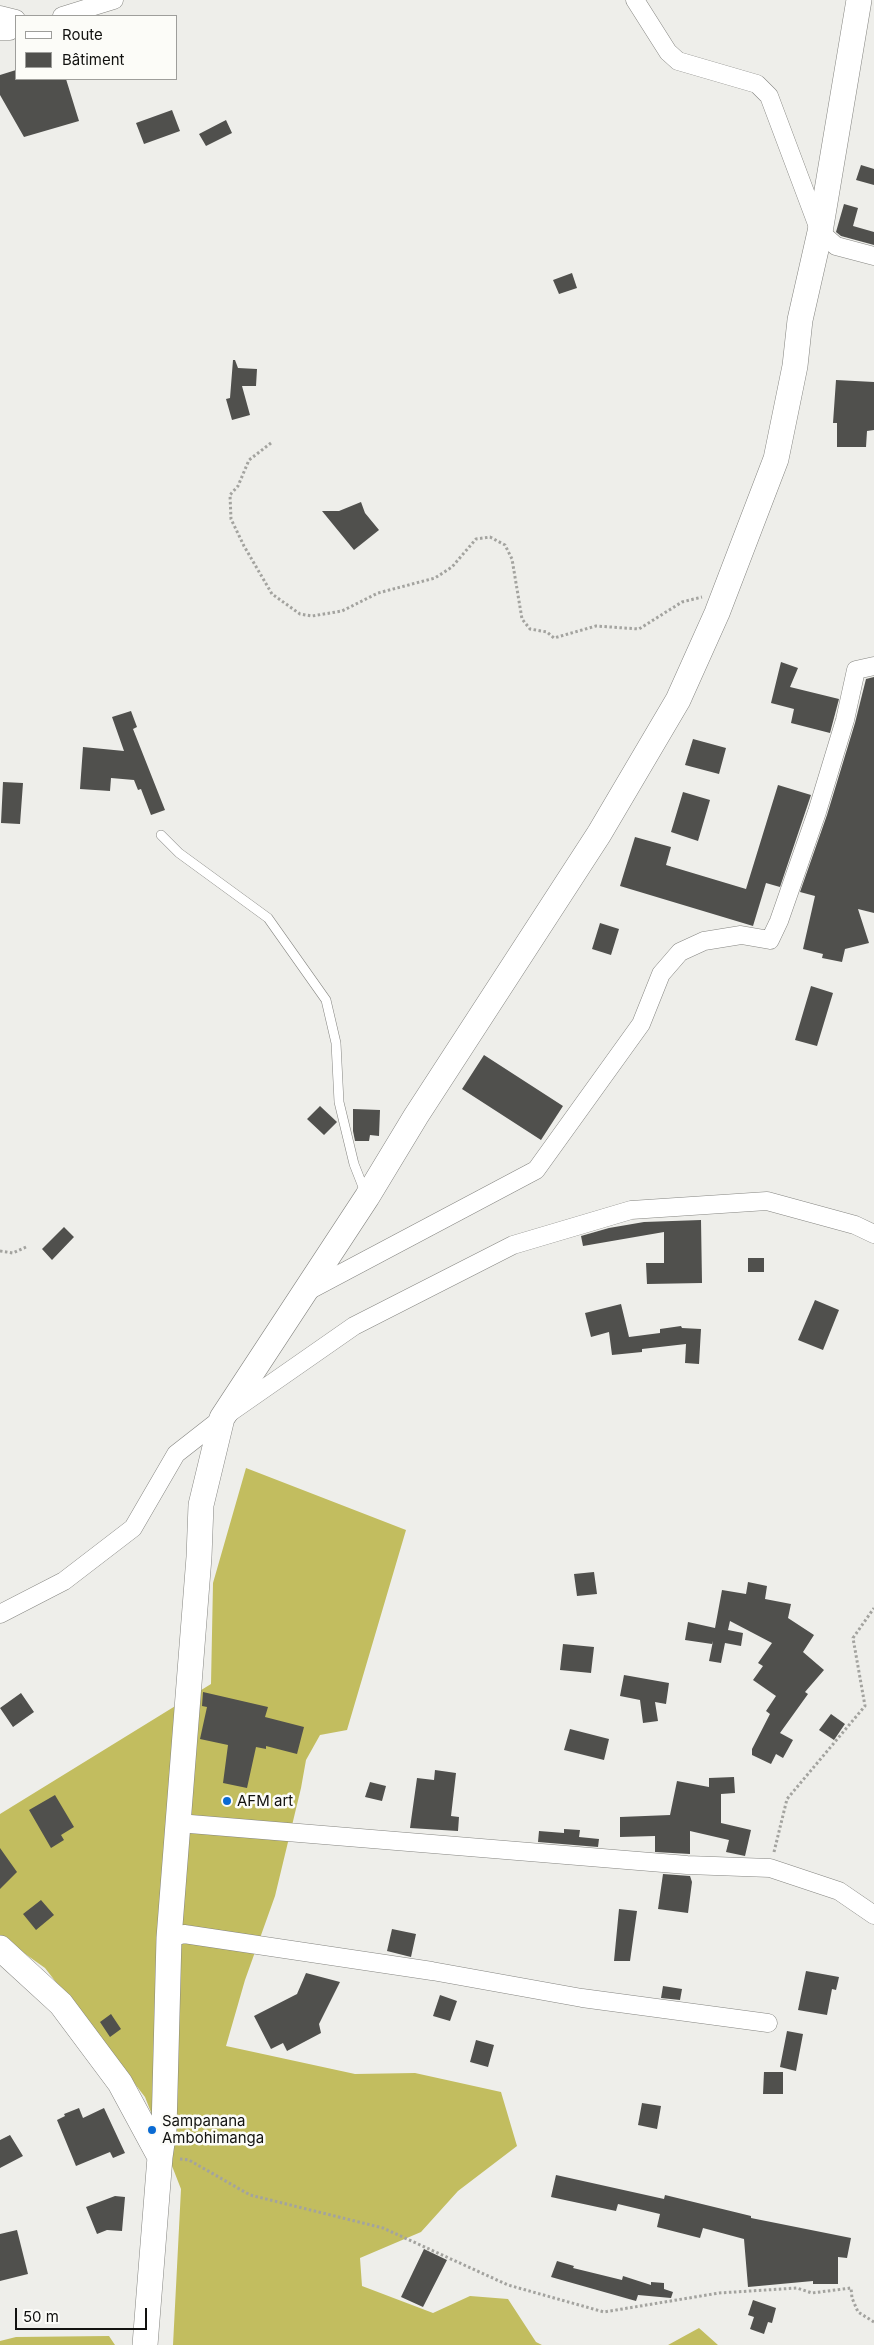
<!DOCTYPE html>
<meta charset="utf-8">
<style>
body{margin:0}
#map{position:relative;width:874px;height:2345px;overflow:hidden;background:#eeeeea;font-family:Inter,sans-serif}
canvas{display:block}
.legend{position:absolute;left:15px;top:15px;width:162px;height:65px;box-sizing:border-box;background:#fcfcf8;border:1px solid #9e9e9b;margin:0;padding:6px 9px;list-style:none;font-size:15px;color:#121210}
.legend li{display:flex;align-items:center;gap:10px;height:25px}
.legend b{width:25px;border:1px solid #9e9e9b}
.scale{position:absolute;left:15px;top:2308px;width:132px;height:22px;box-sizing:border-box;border:2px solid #121210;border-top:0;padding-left:6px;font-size:15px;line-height:18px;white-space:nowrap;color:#121210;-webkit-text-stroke:4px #fcfcf8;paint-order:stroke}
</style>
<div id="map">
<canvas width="874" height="2345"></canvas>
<ul class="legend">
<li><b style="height:6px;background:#fff"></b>Route</li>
<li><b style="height:14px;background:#50504d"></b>Bâtiment</li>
</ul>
<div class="scale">50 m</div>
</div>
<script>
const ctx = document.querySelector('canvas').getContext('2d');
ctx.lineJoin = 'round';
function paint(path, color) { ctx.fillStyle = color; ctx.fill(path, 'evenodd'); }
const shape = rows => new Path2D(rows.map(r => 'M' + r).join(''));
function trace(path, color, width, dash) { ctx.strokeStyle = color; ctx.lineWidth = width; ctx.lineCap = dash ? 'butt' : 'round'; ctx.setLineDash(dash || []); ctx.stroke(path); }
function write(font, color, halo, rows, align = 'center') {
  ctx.font = font + ' Inter,sans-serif'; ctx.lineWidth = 5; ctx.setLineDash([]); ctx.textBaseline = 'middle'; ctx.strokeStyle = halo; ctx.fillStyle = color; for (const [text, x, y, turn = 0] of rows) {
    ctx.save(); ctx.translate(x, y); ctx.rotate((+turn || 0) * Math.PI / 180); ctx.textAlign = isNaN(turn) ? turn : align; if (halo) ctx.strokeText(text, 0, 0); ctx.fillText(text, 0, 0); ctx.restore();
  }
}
paint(shape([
 [246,1468,406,1530,347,1730,320,1735,306,1760,301,1788,275,1896,245,1980,226,2046,355,2074,415,2073,501,2092,517,2146,458,2191,421,2232,360,2258,362,2286,433,2313,470,2296,508,2299,536,2342,542,2345,173,2345,181,2189,145,2097,45,1968,0,1936,0,1814,211,1684,213,1583],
 [699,2328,718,2345,668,2345],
 [109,2336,115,2345,0,2345,0,2341,16,2337]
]), '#c2bd5f');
paint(shape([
 [16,70,16,79,66,79,79,121,24,137,0,95,0,75],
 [172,110,180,131,144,144,136,123],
 [226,120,232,133,206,146,199,134],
 [861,165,874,169,874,185,856,180],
 [844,204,858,208,853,226,874,232,874,245,841,236,836,232],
 [572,273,577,288,559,294,553,280],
 [233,360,235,360,238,368,257,369,256,386,242,386,250,415,232,420,226,399,230,398],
 [836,380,874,382,874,430,867,431,866,447,837,447,837,423,833,423],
 [361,502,365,513,379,530,354,550,322,511,339,511],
 [781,662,798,668,790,687,839,699,830,733,791,723,794,709,771,703],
 [874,677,874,913,858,909,869,943,845,949,842,962,822,958,823,954,803,949,815,896,800,892,827,815,855,723,866,679],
 [131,711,137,727,133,729,165,810,151,815,141,789,138,790,134,780,111,778,110,791,80,789,83,747,124,751,112,717],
 [693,739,726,748,719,774,685,765],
 [3,782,23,783,20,824,1,823],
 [778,785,811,795,780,887,766,883,753,926,620,886,635,837,671,847,666,865,746,889],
 [683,792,710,800,698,841,671,832],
 [600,923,619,929,611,955,592,949],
 [811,986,833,993,817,1046,795,1040],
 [484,1055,563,1106,541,1140,462,1089],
 [320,1106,337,1122,324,1135,307,1119],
 [353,1109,380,1110,379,1136,370,1135,369,1141,355,1141,353,1131],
 [701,1220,702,1283,647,1284,646,1263,664,1263,664,1232,583,1246,581,1236,609,1228,644,1222],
 [64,1227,74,1237,52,1260,42,1249],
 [748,1258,764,1258,764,1272,748,1272],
 [815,1300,839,1310,823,1350,798,1340],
 [621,1304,629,1337,660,1333,660,1329,681,1326,682,1328,701,1329,699,1364,685,1363,686,1344,642,1349,642,1352,612,1355,609,1332,591,1337,585,1313],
 [594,1572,597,1594,577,1596,574,1574],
 [748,1582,767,1586,765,1599,791,1604,788,1618,814,1635,803,1652,824,1670,805,1692,808,1694,780,1733,793,1740,783,1758,776,1754,771,1764,752,1755,752,1749,770,1714,766,1711,776,1696,753,1680,763,1666,758,1663,772,1643,730,1621,728,1630,743,1633,741,1646,725,1643,721,1663,709,1661,713,1641,712,1644,685,1640,688,1622,715,1628,722,1590,746,1594],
 [563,1644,594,1647,591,1673,560,1670],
 [624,1675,669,1683,666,1704,655,1702,658,1721,643,1723,640,1700,620,1696],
 [203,1692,268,1707,265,1717,304,1727,297,1754,266,1746,266,1749,256,1747,247,1788,223,1783,228,1745,200,1739,207,1707,202,1706],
 [21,1693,34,1712,13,1727,0,1708],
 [831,1714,845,1724,834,1740,819,1730],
 [570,1729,609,1739,604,1760,564,1750],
 [435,1770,456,1773,451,1816,459,1817,458,1831,410,1828,417,1778,434,1780],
 [734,1777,735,1793,721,1794,721,1823,751,1830,745,1856,726,1852,729,1840,690,1831,690,1854,655,1852,655,1836,620,1837,620,1817,670,1815,677,1781,709,1787,709,1778],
 [370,1782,386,1786,382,1801,365,1797],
 [55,1795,74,1827,61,1835,64,1840,51,1848,29,1810],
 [564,1829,580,1830,579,1837,599,1839,598,1847,538,1842,539,1831,564,1833],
 [0,1848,17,1872,0,1889],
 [663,1874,690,1876,692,1882,688,1913,658,1909],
 [41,1900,54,1915,36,1930,23,1914],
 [619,1909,637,1911,630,1961,614,1961],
 [392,1929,416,1934,411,1957,387,1951],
 [806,1971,839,1977,836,1990,832,1989,827,2015,798,2010],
 [306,1973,340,1982,319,2024,321,2033,287,2051,283,2043,271,2049,254,2016,297,1994],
 [663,1986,682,1989,680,2000,661,1998],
 [440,1995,457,2001,450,2021,433,2016],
 [111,2014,121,2029,110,2037,100,2022],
 [787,2031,803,2034,796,2071,780,2067],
 [476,2040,494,2045,488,2067,470,2062],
 [764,2072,783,2072,783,2094,763,2094],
 [642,2103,661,2106,657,2129,638,2125],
 [79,2108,83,2118,104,2108,125,2153,113,2158,110,2152,76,2166,57,2120,65,2116,64,2114],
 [10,2135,23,2156,0,2168,0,2140],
 [556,2175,664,2199,665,2195,751,2216,751,2218,851,2238,847,2258,838,2257,838,2284,813,2284,813,2281,748,2287,744,2239,703,2228,700,2238,657,2227,660,2214,618,2204,616,2211,551,2197],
 [115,2196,125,2197,122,2231,107,2230,97,2234,86,2207],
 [17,2230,28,2274,0,2281,0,2234],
 [424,2249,447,2260,423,2307,401,2297],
 [557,2261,574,2266,573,2268,622,2280,623,2276,651,2285,651,2282,664,2283,664,2289,673,2292,671,2298,638,2295,636,2301,551,2277],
 [753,2300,776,2308,772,2323,768,2322,764,2334,750,2329,754,2317,748,2315]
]), '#50504d');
const lane = shape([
 [161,835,179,853,268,918,326,1000,336,1043,339,1102,354,1164,365,1192]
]);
const street = shape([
 [635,0,668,52,678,61,757,84,769,96,820,232,836,246,874,256],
 [0,15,16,19],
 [62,16,114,0],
 [0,31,10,31],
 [306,1292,536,1170,641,1024,661,974,680,952,704,941,741,935,770,940,779,921,817,812,845,720,856,670,874,666],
 [0,1614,64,1581,133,1528,176,1454,222,1418,354,1326,513,1245,631,1210,767,1201,855,1225,874,1234],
 [178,1823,687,1865,770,1868,839,1891,874,1915],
 [169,1938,184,1934,432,1971,582,1998,768,2023]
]);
const secondary = shape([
 [0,1948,61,2004,120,2083,160,2157],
 [145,2345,160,2157,164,2129,169,1938,199,1557,201,1505,222,1418,367,1197,416,1116,599,834,678,700,717,613,776,459,795,366,800,320,820,232,859,0]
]);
trace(lane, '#858581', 10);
trace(street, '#858581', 19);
trace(secondary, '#858581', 26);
trace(shape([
 [271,443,249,460,238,486,230,495,231,519,244,546,272,594,300,614,312,616,342,611,378,593,435,578,452,567,476,539,490,537,505,545,512,559,522,619,530,629,547,632,554,638,596,626,639,629,682,602,702,597],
 [0,1251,13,1253,26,1247],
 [774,1852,787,1799,865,1706,853,1638,874,1608],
 [180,2159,189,2160,250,2195,383,2228,508,2285,604,2312,719,2293,797,2288,812,2293,851,2288,852,2298,858,2312,874,2322]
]), '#a3a39f', 3, [2.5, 2.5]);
trace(lane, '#fff', 9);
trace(street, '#fff', 18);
trace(secondary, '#fff', 25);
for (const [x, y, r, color] of [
 [227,1801,5,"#0a6ad3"],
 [152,2130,5,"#0a6ad3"]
]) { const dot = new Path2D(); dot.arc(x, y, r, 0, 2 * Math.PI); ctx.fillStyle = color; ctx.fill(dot); trace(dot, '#fcfcf8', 2); }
write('15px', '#121210', '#fcfcf8', [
 ["AFM art",237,1801],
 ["Sampanana",162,2121],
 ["Ambohimanga",162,2138]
], 'left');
</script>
